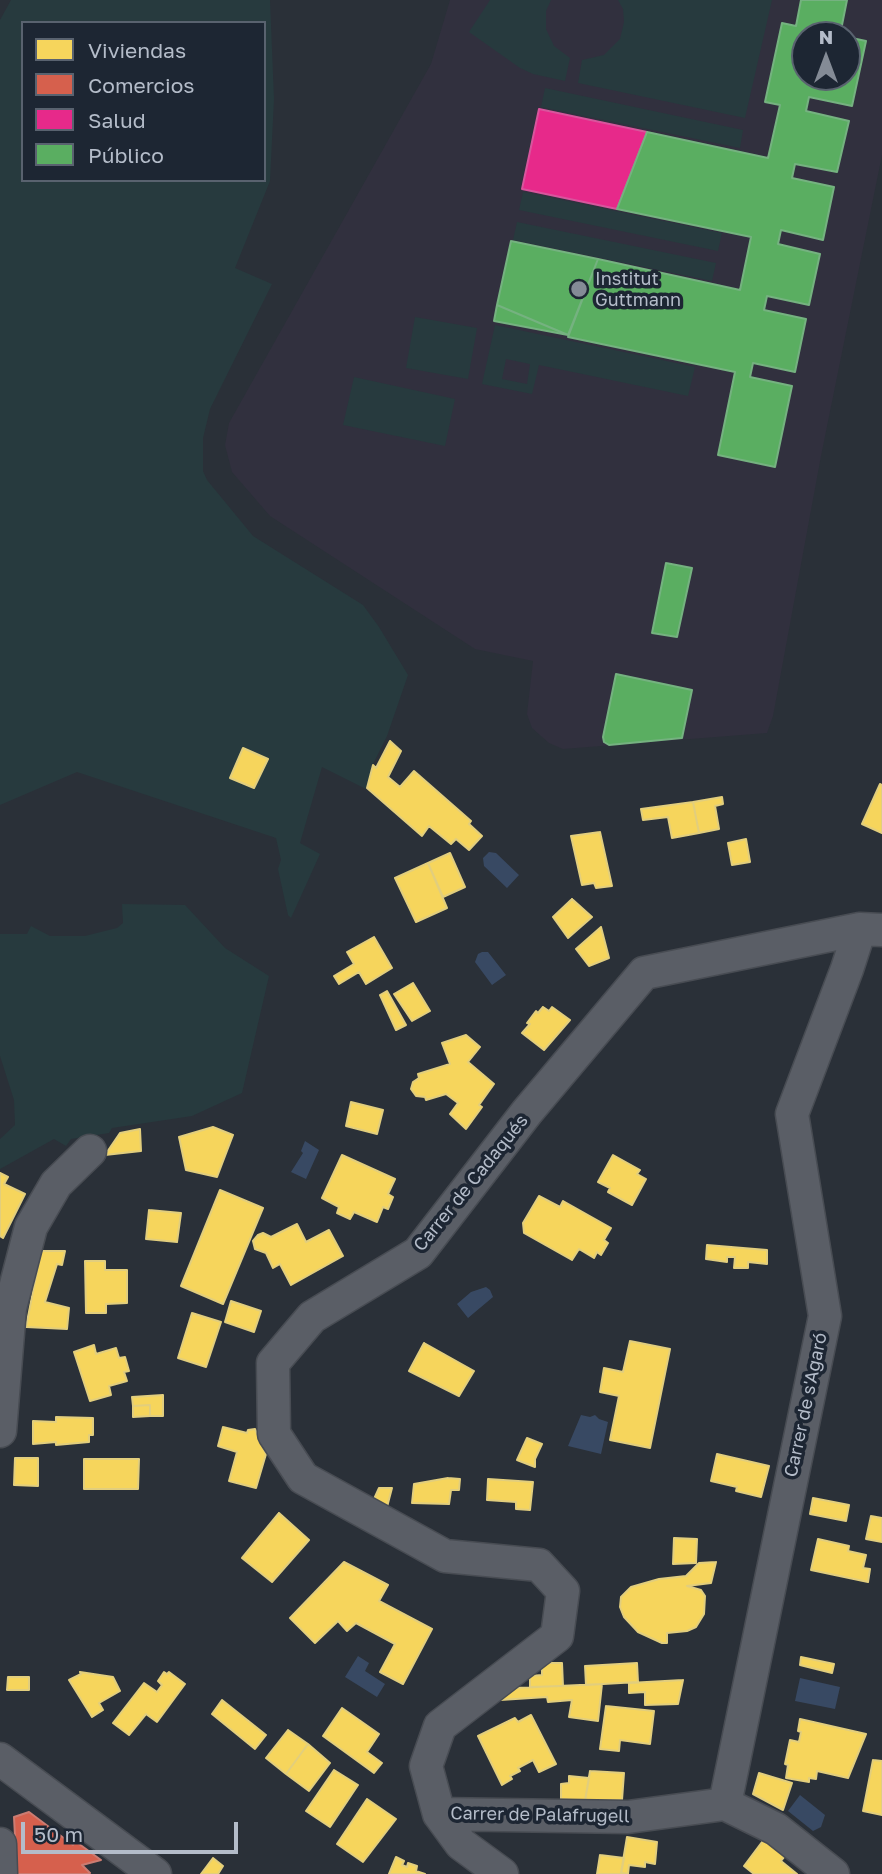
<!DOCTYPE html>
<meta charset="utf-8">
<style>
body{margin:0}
#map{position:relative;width:882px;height:1874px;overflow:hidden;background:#2a3038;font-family:"Golos Text",sans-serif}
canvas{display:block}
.legend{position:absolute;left:21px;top:21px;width:245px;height:161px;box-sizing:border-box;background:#1d2633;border:2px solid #59626f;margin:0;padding:9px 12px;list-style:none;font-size:21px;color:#b4bcc9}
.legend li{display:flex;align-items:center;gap:14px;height:35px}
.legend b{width:35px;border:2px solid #59626f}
.north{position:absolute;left:791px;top:21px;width:70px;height:70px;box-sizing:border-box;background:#1d2633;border:2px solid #59626f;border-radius:50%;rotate:0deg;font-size:19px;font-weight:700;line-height:28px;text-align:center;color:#b4bcc9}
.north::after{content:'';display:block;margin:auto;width:24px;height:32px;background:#848b96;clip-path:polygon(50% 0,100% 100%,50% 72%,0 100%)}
.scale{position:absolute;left:21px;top:1822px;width:217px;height:32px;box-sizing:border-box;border:4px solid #b4bcc9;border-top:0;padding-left:9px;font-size:21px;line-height:24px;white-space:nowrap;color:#b4bcc9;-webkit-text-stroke:5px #1d2633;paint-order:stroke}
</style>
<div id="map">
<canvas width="882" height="1874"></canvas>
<ul class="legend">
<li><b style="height:19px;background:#f6d55c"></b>Viviendas</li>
<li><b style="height:19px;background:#d6604d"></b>Comercios</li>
<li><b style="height:19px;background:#e7298a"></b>Salud</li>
<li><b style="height:19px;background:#5aae61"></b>Público</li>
</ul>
<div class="north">N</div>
<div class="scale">50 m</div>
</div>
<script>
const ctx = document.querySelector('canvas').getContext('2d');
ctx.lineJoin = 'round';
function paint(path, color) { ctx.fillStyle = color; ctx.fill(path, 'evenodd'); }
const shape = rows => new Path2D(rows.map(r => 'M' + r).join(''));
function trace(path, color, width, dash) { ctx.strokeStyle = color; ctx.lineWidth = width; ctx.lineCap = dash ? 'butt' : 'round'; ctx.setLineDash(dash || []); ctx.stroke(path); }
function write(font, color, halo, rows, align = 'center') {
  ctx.font = font + ' "Golos Text",sans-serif'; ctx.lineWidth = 7; ctx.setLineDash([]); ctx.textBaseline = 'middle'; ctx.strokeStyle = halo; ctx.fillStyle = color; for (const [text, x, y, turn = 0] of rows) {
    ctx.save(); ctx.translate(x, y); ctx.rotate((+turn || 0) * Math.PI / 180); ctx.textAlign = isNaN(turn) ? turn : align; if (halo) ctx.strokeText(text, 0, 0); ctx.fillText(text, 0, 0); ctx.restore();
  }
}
paint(shape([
 [450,0,882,0,882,155,821,456,773,716,767,733,563,749,549,743,532,728,527,714,533,661,475,649,270,516,232,472,225,445,229,423,431,64],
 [805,35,847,35,847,77,805,77]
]), '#31303e');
paint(shape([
 [11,0,270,0,274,99,270,181,235,268,272,284,210,409,203,438,203,471,207,480,253,536,363,605,379,627,408,675,387,736,373,764,366,789,322,767,300,843,320,854,291,918,288,915,278,869,281,860,276,838,77,772,0,805,0,20],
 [23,23,264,23,264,180,23,180],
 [490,0,551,0,546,11,546,29,554,46,570,58,565,81,533,74,520,68,469,32],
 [618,0,772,0,745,118,578,83,582,60,604,55,620,39,624,22,623,9],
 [545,88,743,130,740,148,541,107],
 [523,192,722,233,718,251,519,210],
 [517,222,716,263,712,281,513,240],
 [415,317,477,328,468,379,406,368],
 [495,325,695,367,688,396,539,365,532,394,482,384],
 [506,359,530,364,527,384,502,379],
 [354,377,455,399,445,446,343,425],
 [122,904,185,905,225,948,269,976,242,1093,192,1116,112,1128,109,1133,71,1139,66,1146,54,1139,0,1169,0,1139,15,1125,14,1100,0,1056,0,934,27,934,31,926,50,936,85,936,117,928,123,923]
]), '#273a3e');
paint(shape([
 [489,852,496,853,519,875,507,888,484,866,483,858],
 [482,952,488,952,506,975,492,985,475,962,478,954],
 [305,1141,319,1150,306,1179,291,1172,303,1153,301,1151],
 [486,1287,490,1290,493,1297,468,1318,457,1304,471,1292],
 [581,1415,590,1417,595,1415,599,1419,608,1422,601,1454,568,1446],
 [358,1656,369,1663,365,1671,385,1684,377,1697,345,1677],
 [800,1678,840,1687,835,1709,795,1701],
 [800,1795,825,1815,821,1827,813,1831,788,1811]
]), '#384963');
const homes = shape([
 [390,741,401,751,388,777,400,787,414,771,471,821,469,824,482,836,469,850,456,839,451,844,429,826,422,836,367,788,373,765,376,768,390,741],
 [243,748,268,759,254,788,230,778,243,748],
 [880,784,882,785,882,833,862,824,880,784],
 [722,797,723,804,715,806,719,829,699,833,693,802,722,797],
 [693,802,699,833,672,838,668,817,643,820,641,809,693,802],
 [600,832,612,886,596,888,594,883,582,885,571,836,600,832],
 [746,839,750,862,732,865,728,843,746,839],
 [450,853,465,887,443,897,428,863,450,853],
 [428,863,447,908,416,922,395,878,428,863],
 [572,899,592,917,568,938,553,917,572,899],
 [601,927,609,958,589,966,576,949,601,927],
 [374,937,392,968,366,984,359,972,339,984,334,976,354,964,347,952,374,937],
 [413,983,430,1011,412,1021,394,994,413,983],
 [387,991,406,1025,396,1030,380,995,387,991],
 [543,1007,549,1011,552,1007,570,1020,544,1050,522,1033,530,1024,527,1023,536,1011,538,1013,543,1007],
 [466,1035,480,1047,468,1062,494,1084,479,1105,482,1107,466,1129,450,1114,458,1103,446,1094,426,1100,425,1097,416,1096,411,1089,413,1082,419,1078,418,1074,450,1064,442,1043,466,1035],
 [351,1102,383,1110,377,1134,346,1126,351,1102],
 [213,1127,233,1135,217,1177,186,1170,179,1137,213,1127],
 [140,1129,141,1151,105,1155,120,1133,140,1129],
 [342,1155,395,1179,388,1194,393,1197,388,1209,383,1207,377,1222,354,1212,350,1219,337,1213,339,1207,322,1198,342,1155],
 [613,1155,640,1170,637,1174,646,1179,632,1205,608,1192,610,1188,598,1182,613,1155],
 [0,1173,8,1177,4,1184,25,1194,3,1238,0,1236,0,1173],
 [220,1190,263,1208,223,1304,181,1286,220,1190],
 [539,1196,560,1207,563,1201,611,1228,604,1240,608,1243,601,1255,597,1252,594,1258,579,1249,572,1260,524,1233,523,1223,539,1196],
 [149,1210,181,1213,177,1242,146,1239,149,1210],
 [297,1224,306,1242,329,1230,343,1256,291,1285,280,1264,273,1268,266,1253,255,1249,253,1241,258,1235,263,1233,271,1237,297,1224],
 [707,1245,767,1250,767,1264,748,1262,748,1268,734,1268,735,1257,727,1257,727,1262,706,1259,707,1245],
 [41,1251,65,1251,62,1265,57,1264,45,1302,69,1308,67,1329,26,1327,41,1251],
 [85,1261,105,1261,105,1270,127,1270,127,1303,106,1304,106,1313,86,1313,85,1261],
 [231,1301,261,1311,254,1332,225,1322,231,1301],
 [192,1313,221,1322,206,1367,178,1358,192,1313],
 [630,1341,670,1349,650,1448,610,1440,619,1396,600,1392,604,1368,623,1372,630,1341],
 [424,1343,474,1371,459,1396,409,1371,424,1343],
 [94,1345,96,1354,116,1348,119,1358,125,1357,129,1371,124,1372,127,1381,109,1386,111,1395,90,1401,74,1352,94,1345],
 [163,1395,163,1416,150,1416,150,1405,133,1406,132,1397,163,1395],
 [150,1405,150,1416,133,1417,133,1406,150,1405],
 [56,1417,93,1418,93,1435,89,1435,89,1442,56,1445,56,1442,33,1444,33,1421,56,1422,56,1417],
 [223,1427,247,1433,248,1430,255,1429,266,1454,256,1488,229,1481,237,1452,218,1446,223,1427],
 [527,1438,542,1444,535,1459,535,1467,517,1460,527,1438],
 [717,1454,769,1466,761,1497,736,1491,737,1487,711,1481,717,1454],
 [15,1458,38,1458,38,1486,14,1485,15,1458],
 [84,1459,139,1459,138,1489,84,1489,84,1459],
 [448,1478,460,1479,459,1490,451,1490,449,1504,412,1503,414,1484,448,1478],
 [488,1479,533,1482,530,1510,516,1509,516,1502,487,1500,488,1479],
 [379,1488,392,1488,387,1507,374,1499,379,1488],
 [813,1498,849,1505,846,1521,810,1514,813,1498],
 [279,1513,309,1540,272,1582,242,1558,279,1513],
 [871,1516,882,1518,882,1542,866,1539,871,1516],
 [674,1538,697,1539,696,1563,673,1564,674,1538],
 [818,1539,849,1546,848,1551,866,1555,863,1568,870,1569,868,1582,811,1570,818,1539],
 [344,1562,388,1585,379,1601,432,1629,403,1684,380,1672,395,1644,356,1623,347,1631,338,1621,315,1643,290,1618,344,1562],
 [716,1562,711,1583,687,1586,701,1590,705,1596,704,1614,696,1627,687,1631,667,1633,667,1643,662,1643,638,1632,624,1617,620,1607,621,1597,631,1587,659,1579,686,1576,699,1563,716,1562],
 [801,1657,834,1664,832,1673,800,1665,801,1657],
 [546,1663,562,1663,563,1686,530,1687,530,1676,542,1675,542,1667,546,1663],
 [637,1663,638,1682,586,1685,585,1666,637,1663],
 [80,1672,113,1677,120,1691,99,1703,103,1710,92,1717,69,1680,81,1674,80,1672],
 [164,1672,167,1674,169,1672,185,1684,157,1722,146,1714,129,1735,113,1723,144,1683,157,1692,162,1685,158,1681,164,1672],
 [8,1677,29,1677,29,1690,7,1690,8,1677],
 [683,1680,678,1704,645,1705,645,1692,629,1693,629,1683,683,1680],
 [602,1684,598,1721,569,1717,572,1700,548,1702,547,1697,500,1700,515,1688,602,1684],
 [222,1700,266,1735,255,1749,212,1714,222,1700],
 [606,1706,654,1711,650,1744,620,1740,619,1751,600,1749,606,1706],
 [342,1708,379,1734,367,1752,382,1763,374,1773,323,1736,342,1708],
 [531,1715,556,1764,539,1772,533,1760,518,1768,520,1771,510,1776,512,1779,502,1785,478,1736,515,1718,518,1722,531,1715],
 [800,1719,866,1734,848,1778,817,1771,816,1779,809,1778,809,1782,786,1778,788,1765,785,1764,790,1740,799,1742,801,1732,798,1731,800,1719],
 [288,1730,308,1744,286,1774,266,1758,288,1730],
 [308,1744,330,1763,309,1791,286,1774,308,1744],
 [873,1760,882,1761,882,1815,863,1811,873,1760],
 [334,1770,358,1785,330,1827,306,1811,334,1770],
 [590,1771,624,1773,622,1800,585,1801,590,1771],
 [759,1773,792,1783,783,1810,753,1794,759,1773],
 [569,1776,589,1778,585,1801,561,1799,561,1784,569,1783,569,1776],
 [367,1799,396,1819,363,1862,337,1844,367,1799],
 [627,1837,657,1842,655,1864,645,1862,645,1867,629,1865,628,1874,621,1873,627,1837],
 [765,1838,785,1856,781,1861,797,1874,754,1874,744,1866,765,1838],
 [600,1855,624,1858,621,1874,597,1874,600,1855],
 [396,1857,404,1861,402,1865,407,1867,408,1863,417,1866,416,1871,425,1874,389,1874,396,1857],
 [213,1858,223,1866,218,1874,201,1874,213,1858]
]);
paint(homes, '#f6d55c');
trace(homes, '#e2ce7d', 2);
const shops = shape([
 [29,1812,73,1845,75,1841,101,1860,82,1865,90,1873,88,1874,17,1874,14,1817,29,1812]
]);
paint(shops, '#d6604d');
trace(shops, '#cc7c72', 2);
const health = shape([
 [539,109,647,132,617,209,522,189,539,109]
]);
paint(health, '#e7298a');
trace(health, '#d8559d', 2);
const public = shape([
 [801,0,847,0,840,35,805,35,805,77,847,77,847,37,866,41,852,106,809,97,806,111,849,121,837,172,795,164,792,178,834,187,823,240,781,230,778,244,820,254,809,305,767,296,764,310,806,319,795,372,753,363,750,377,792,386,775,467,718,455,735,372,568,337,598,259,740,290,751,237,617,209,647,132,768,158,780,105,765,102,782,23,796,26,801,0],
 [511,241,598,259,568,335,497,305,511,241],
 [497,305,568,335,494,321,497,305],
 [666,563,692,568,677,637,652,633,666,563],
 [616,674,692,690,682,738,609,745,604,742,603,737,616,674]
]);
paint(public, '#5aae61');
trace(public, '#75b280', 2);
const minor = shape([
 [0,1431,10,1308,31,1227,56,1184,90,1151],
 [0,1759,155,1874],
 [725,1804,825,1316,792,1114,847,969,860,929],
 [725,1804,776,1829,833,1874],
 [439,1814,628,1817,725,1804],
 [0,1844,1,1874],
 [502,1874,461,1844,439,1814,426,1766,440,1726,557,1636,563,1591,539,1565,445,1556,303,1478,274,1434,273,1363,312,1317,418,1253,527,1112,644,973,860,929,882,930]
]);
trace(minor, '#484c53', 35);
trace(minor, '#5a5e66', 32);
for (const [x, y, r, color] of [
 [579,289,9,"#848b96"]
]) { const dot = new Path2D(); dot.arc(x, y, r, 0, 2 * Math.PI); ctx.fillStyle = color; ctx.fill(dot); trace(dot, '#1d2633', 2.5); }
write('18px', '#b4bcc9', '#1d2633', [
 ["Institut",595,279],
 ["Guttmann",595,300]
], 'left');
write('18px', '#b4bcc9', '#1d2633', [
 ["Carrer de Cadaqués",471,1183,-51],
 ["Carrer de s'Agaró",806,1405,-78],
 ["Carrer de Palafrugell",540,1815,1]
]);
</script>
